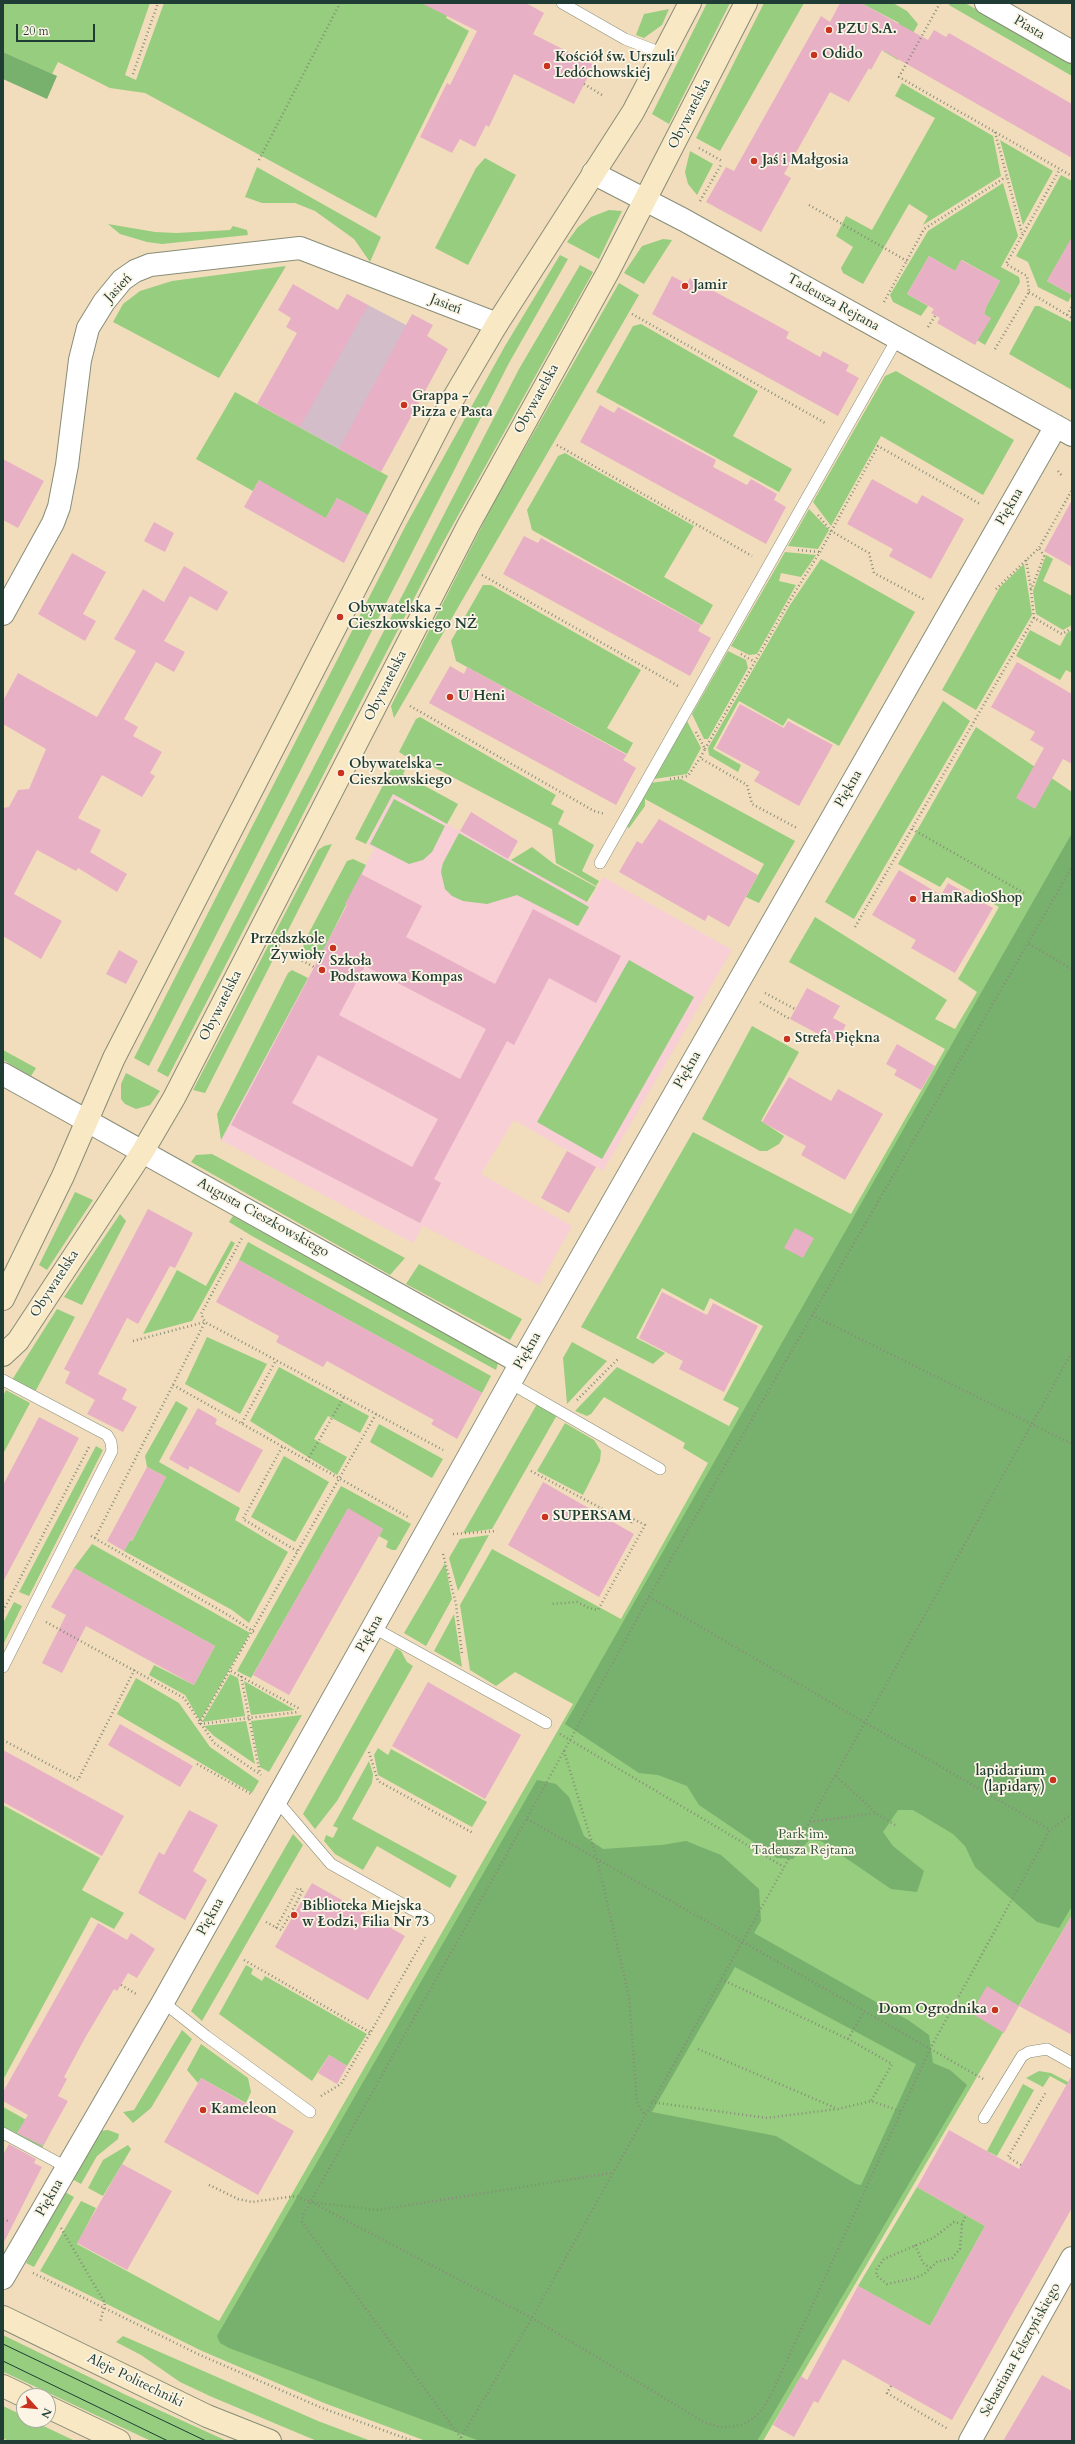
<!DOCTYPE html>
<meta charset="utf-8">
<style>
body{margin:0}
#map{position:relative;width:1075px;height:2444px;overflow:hidden;background:#f1ddbc;font-family:Cardo,serif}
canvas{display:block}
.frame{position:absolute;inset:0;border:4px solid #1f3d34;pointer-events:none}
.north{position:absolute;left:16px;top:2388px;width:40px;height:40px;box-sizing:border-box;background:#fcf5e5;border:1px solid #a4ab9e;border-radius:50%;rotate:117deg;font-size:11px;font-weight:700;line-height:16px;text-align:center;color:#1f3d34}
.north::after{content:'';display:block;margin:auto;width:14px;height:18px;background:#c8321e;clip-path:polygon(50% 0,100% 100%,50% 72%,0 100%)}
.scale{position:absolute;left:16px;top:24px;width:79px;height:18px;box-sizing:border-box;border:2px solid #1f3d34;border-top:0;padding-left:5px;font-size:12px;line-height:14px;white-space:nowrap;color:#1f3d34;-webkit-text-stroke:3px #fcf5e5;paint-order:stroke}
</style>
<div id="map">
<canvas width="1075" height="2444"></canvas>
<div class="frame"></div>
<div class="north">N</div>
<div class="scale">20 m</div>
</div>
<script>
const ctx = document.querySelector('canvas').getContext('2d');
ctx.lineJoin = 'round';
function paint(path, color) { ctx.fillStyle = color; ctx.fill(path, 'evenodd'); }
const shape = rows => new Path2D(rows.map(r => 'M' + r).join(''));
function trace(path, color, width, dash) { ctx.strokeStyle = color; ctx.lineWidth = width; ctx.lineCap = dash ? 'butt' : 'round'; ctx.setLineDash(dash || []); ctx.stroke(path); }
function write(font, color, halo, rows, align = 'center') {
  ctx.font = font + ' Cardo,serif'; ctx.lineWidth = 3.5; ctx.setLineDash([]); ctx.textBaseline = 'middle'; ctx.strokeStyle = halo; ctx.fillStyle = color; for (const [text, x, y, turn = 0] of rows) {
    ctx.save(); ctx.translate(x, y); ctx.rotate((+turn || 0) * Math.PI / 180); ctx.textAlign = isNaN(turn) ? turn : align; if (halo) ctx.strokeText(text, 0, 0); ctx.fillText(text, 0, 0); ctx.restore();
  }
}
paint(shape([
 [393,794,589,903,603,877,732,950,603,1171,514,1120,481,1174,572,1226,539,1285,423,1226,413,1243,221,1140,347,905,345,904,374,849,367,844]
]), '#f7cfd5');
paint(shape([
 [347,294,427,336,361,461,279,416]
]), '#d2bdc8');
paint(shape([
 [3,3,150,3,125,75,136,80,164,3,429,3,448,13,446,18,469,31,376,218,145,93,110,88,58,62,52,74,3,52],
 [707,3,730,3,669,124,652,114],
 [764,3,804,3,720,151,696,138],
 [861,3,893,3,907,11,918,24,898,60,883,51,899,23],
 [950,3,965,3,1072,63,1072,76,949,5],
 [669,9,662,25,644,38,636,35,644,14],
 [902,83,993,136,1001,176,923,225,928,216,909,204,863,284,843,273,841,268,853,247,836,236,846,216,872,230,935,118,895,96],
 [1000,140,1053,171,1023,225],
 [690,151,713,164,697,195,688,184,685,172],
 [485,158,516,175,468,265,435,248,476,168],
 [257,167,381,237,370,262,354,239,315,211,295,203,262,203,245,197],
 [1061,175,1072,181,1072,244,1069,243,1047,281,1072,295,1068,302,1038,287,1028,262,1016,256],
 [1003,183,1018,236,1001,267,1019,277,1020,282,985,345,977,340,990,318,984,314,986,307,1000,281,962,260,955,271,929,256,907,294,928,306,921,316,893,302,890,295,928,231],
 [609,210,622,211,599,259,567,242,578,227,591,217],
 [108,224,155,232,177,233,230,230,233,226,247,230,248,235,162,244,147,242,120,234],
 [663,239,672,240,644,284,624,273,642,246],
 [560,255,568,259,509,363,149,1066,134,1058,406,525,505,346],
 [580,265,593,272,440,548,168,1077,157,1071,519,369],
 [286,266,219,378,113,322,123,304,140,291,172,281],
 [619,283,639,295,394,718,391,706,493,504],
 [1035,306,1039,306,1071,322,1072,390,1009,354],
 [641,324,758,391,733,436,792,469,779,492,596,392,633,326],
 [896,371,1014,440,983,495,881,436,831,526,813,502,885,376],
 [235,392,388,476,368,515,337,498,320,529,259,480,253,491,196,459],
 [565,453,694,526,664,577,713,605,702,625,532,530,527,510,558,456],
 [809,509,829,530,818,549,788,546],
 [785,552,816,555,801,577,781,573,779,581,796,585,757,654,749,655,731,646],
 [1046,555,1053,559,1043,581,1072,596,1072,625,1063,630,1036,614,1033,591],
 [821,559,915,612,839,746,788,718,783,726,739,701,713,749,741,765,738,772,709,755,708,748,790,605],
 [1024,564,1032,615,976,710,942,690,1000,587],
 [483,585,491,585,641,670,607,728,633,743,627,754,456,661,451,641],
 [1030,630,1060,646,1067,633,1072,630,1072,673,1066,670,1060,680,1016,656],
 [728,651,746,660,748,668,708,739,704,739,692,714],
 [943,701,970,721,854,919,825,902],
 [420,717,556,795,551,804,564,811,558,824,594,845,582,871,599,881,596,886,556,863,552,829,412,756,410,759,399,752,416,719],
 [687,721,701,748,687,774,654,779],
 [976,727,1072,792,1072,1915,763,2441,426,2441,324,2403,202,2351,40,2271,81,2201,96,2208,77,2244,219,2321,573,1704,515,1672,496,1686,470,1670,460,1605,492,1549,621,1619,708,1463,683,1448,685,1443,604,1397,591,1414,587,1416,575,1411,617,1367,729,1426,739,1408,723,1400,763,1326,710,1298,704,1311,662,1288,636,1338,665,1353,653,1364,581,1327,693,1132,851,1214,945,1049,789,962,815,917,947,1000,935,1019,955,1029,977,992,958,979,999,907,947,877,940,887,898,864],
 [394,764,405,770,403,774,458,804,447,824,393,794,366,844,355,839],
 [681,779,795,841,759,903,746,897,764,864,645,799,645,806,629,828,625,826,650,783],
 [394,799,445,826,432,852,423,860,409,864,370,844],
 [459,833,589,907,578,926,517,895,487,904,463,901,452,896,445,889,441,872,443,863],
 [332,844,205,1093,193,1090,318,850,324,846],
 [532,847,554,864,596,887,587,902,511,860],
 [353,859,366,865,320,957,304,949,303,944,347,861],
 [629,960,694,997,602,1159,537,1122],
 [292,970,308,978,221,1140,217,1114,288,973],
 [752,1026,799,1052,761,1121,784,1136,779,1144,767,1151,760,1151,702,1119],
 [3,1050,36,1068,31,1076,3,1060],
 [126,1073,160,1091,150,1105,136,1109,125,1104,121,1099,121,1084],
 [212,1154,405,1258,390,1275,191,1162,196,1155],
 [75,1192,93,1200,47,1270,39,1265],
 [120,1214,126,1221,82,1305,64,1297],
 [233,1216,498,1363,496,1370,252,1236,229,1222],
 [231,1241,235,1243,192,1321,143,1334,177,1270,206,1286],
 [248,1242,491,1376,482,1393,239,1260],
 [419,1264,522,1319,510,1340,406,1284],
 [57,1309,75,1317,35,1392,12,1380],
 [207,1337,267,1364,240,1414,185,1384],
 [572,1342,607,1361,567,1404,563,1358],
 [279,1367,369,1416,360,1433,328,1416,314,1439,347,1457,337,1475,250,1421],
 [6,1390,30,1403,3,1454,3,1396],
 [176,1401,188,1408,159,1462,240,1508,235,1520,288,1552,249,1623,232,1610,124,1551,130,1540,132,1541,166,1477,147,1467,145,1456],
 [537,1404,557,1415,492,1529,463,1533],
 [565,1423,594,1440,601,1451,600,1461,583,1495,537,1471],
 [379,1424,443,1459,432,1478,370,1442],
 [96,1446,103,1450,29,1596,19,1592],
 [284,1456,329,1482,295,1542,251,1517],
 [341,1486,411,1524,396,1550,392,1550,386,1547,388,1541,379,1536,383,1529,348,1509,251,1678,237,1671],
 [489,1535,458,1591,449,1558,460,1539],
 [92,1544,250,1633,200,1721,185,1695,149,1675,154,1665,194,1685,215,1646,74,1568],
 [445,1563,452,1599,426,1646,404,1633],
 [14,1602,22,1606,3,1645,3,1623],
 [454,1614,462,1667,434,1651],
 [396,1648,401,1651,407,1662,413,1666,337,1801,315,1829,303,1814],
 [230,1674,238,1678,245,1716,202,1722],
 [136,1678,179,1703,210,1747,259,1781,252,1793,117,1714],
 [244,1681,295,1710,251,1715],
 [302,1715,269,1772,260,1767,251,1721],
 [246,1721,255,1764,214,1736,204,1726],
 [378,1748,388,1755,391,1749,487,1802,472,1827,378,1775,374,1755],
 [369,1761,373,1774,372,1783,352,1819,457,1876,450,1888,377,1846,363,1870,335,1854,324,1841,326,1835,333,1838,338,1828,333,1826],
 [3,1805,100,1858,82,1890,124,1913,114,1929,91,1917,3,2080],
 [293,1834,303,1845,202,2021,191,2011],
 [246,1965,253,1969,251,1974,262,1981,265,1976,367,2034,347,2066,329,2055,312,2081,219,2014],
 [182,2030,192,2039,151,2108,133,2123,123,2112,134,2110],
 [201,2044,248,2078,251,2092,246,2103,201,2078,198,2083,187,2070],
 [1039,2071,1051,2073,1072,2084,1072,2088,1050,2076,1043,2087,1026,2078],
 [1023,2084,1034,2090,997,2156,987,2151],
 [3,2107,50,2133,42,2148,3,2127],
 [108,2130,119,2134,118,2139,97,2156,81,2184,72,2179,99,2131],
 [128,2145,131,2149,103,2196,88,2188,103,2160],
 [917,2187,985,2226,930,2326,858,2286],
 [65,2192,74,2197,34,2267,26,2263],
 [3,2335,126,2395,227,2441,151,2441,6,2373,3,2372],
 [123,2336,318,2421,371,2441,317,2441,212,2397,180,2382,141,2355,116,2342],
 [3,2406,24,2416,24,2420,31,2420,75,2441,8,2441,3,2438]
]), '#96cd7f');
paint(shape([
 [3,52,57,76,47,99,3,79],
 [1072,833,1072,1906,1059,1928,1037,1922,975,1867,965,1846,953,1834,913,1810,898,1810,883,1832,893,1846,924,1871,917,1892,891,1889,821,1841,809,1840,793,1859,777,1858,699,1805,687,1786,658,1775,639,1773,565,1724],
 [537,1780,556,1784,569,1797,584,1836,603,1849,662,1845,686,1841,721,1855,759,1889,761,1921,754,1933,908,2020,929,2035,933,2063,950,2070,967,2085,757,2441,480,2441,229,2348,220,2343,217,2336],
 [735,1967,916,2064,861,2185,856,2184,776,2136,652,2112]
]), '#78b06e');
paint(shape([
 [421,3,526,3,544,13,533,34,594,65,574,104,514,74,489,127,486,125,475,147,460,139,452,153,420,137,447,83,450,85,477,31],
 [840,3,861,3,928,40,934,30,946,37,949,33,1072,104,1072,158,882,50,871,70,869,68,849,102,830,92,784,174,791,178,761,232,706,202,726,167,734,171,821,16,830,22],
 [1072,237,1072,295,1047,281],
 [929,256,955,271,961,260,1000,281,986,307,984,314,991,318,975,345,937,323,940,318,931,313,934,309,907,294],
 [672,276,687,284,690,278,789,332,786,338,820,357,823,351,849,365,846,371,859,378,838,416,652,314],
 [293,284,338,310,347,294,368,305,300,427,257,404,297,333,286,327,291,318,278,310],
 [412,314,433,325,427,336,448,349,381,472,339,449],
 [600,405,614,413,618,407,716,460,713,467,747,485,751,479,777,494,774,500,786,507,766,544,580,442],
 [3,459,44,481,18,528,3,520],
 [872,479,917,504,922,495,964,519,931,579,889,556,893,549,847,524],
 [259,480,326,518,337,498,368,515,344,563,244,507],
 [1072,500,1072,567,1044,551],
 [154,522,174,533,165,552,144,541],
 [524,536,538,543,541,538,701,625,698,631,711,638,690,676,503,574],
 [72,553,106,572,83,614,96,621,85,641,38,614],
 [184,566,228,592,217,611,190,596,164,641,185,652,174,672,156,662,124,719,138,727,133,736,162,752,150,773,155,776,142,797,102,775,78,818,101,830,90,852,127,874,117,892,78,868,76,871,37,850,14,894,62,921,41,959,3,936,3,808,9,807,18,790,29,789,46,749,3,724,3,701,18,673,97,717,136,651,114,639,143,589,164,602],
 [1017,662,1072,694,1072,764,1063,759,1035,809,1016,798,1044,748,1030,740,1035,732,991,707],
 [450,666,464,674,467,667,627,755,623,760,636,768,616,805,429,703],
 [740,704,784,728,788,721,833,745,799,806,754,781,760,772,716,748],
 [471,812,518,841,508,859,460,831],
 [659,819,758,875,729,927,708,915,705,921,619,872,637,841,642,844],
 [899,870,941,895,948,883,993,908,955,973,911,948,916,940,872,915],
 [361,874,422,906,406,937,495,984,533,909,621,956,596,1003,549,978,514,1045,507,1041,434,1179,441,1183,420,1223,231,1125,347,905,345,904],
 [365,966,486,1029,460,1079,339,1015],
 [318,1055,438,1119,412,1167,292,1103],
 [119,950,138,961,126,984,106,974],
 [807,988,840,1006,833,1018,846,1025,835,1043,790,1019],
 [897,1044,935,1066,921,1090,894,1075,897,1070,886,1064],
 [789,1077,831,1101,838,1089,883,1114,845,1180,801,1155,806,1146,762,1122],
 [567,1151,596,1167,569,1213,541,1198],
 [148,1209,193,1233,175,1268,170,1266,138,1324,127,1318,98,1374,127,1389,122,1399,137,1407,123,1432,87,1414,95,1400,65,1383,70,1372,64,1369],
 [795,1228,814,1238,803,1258,784,1248],
 [239,1260,482,1393,457,1439,431,1424,434,1420,327,1361,323,1367,276,1342,279,1336,216,1302],
 [662,1292,707,1315,713,1303,758,1326,724,1392,679,1369,683,1361,639,1338],
 [198,1408,217,1419,215,1424,263,1450,239,1493,190,1466,188,1470,169,1459],
 [39,1417,79,1438,3,1582,3,1485],
 [147,1467,166,1477,132,1541,130,1540,124,1551,107,1541],
 [543,1482,634,1534,599,1597,508,1545],
 [348,1508,383,1529,289,1695,253,1675],
 [74,1568,215,1646,194,1685,86,1626,62,1673,42,1663,66,1615,51,1607],
 [428,1682,521,1735,485,1799,392,1746],
 [120,1724,193,1766,180,1787,108,1745],
 [3,1750,124,1816,102,1856,3,1802],
 [189,1810,218,1825,193,1871,207,1880,185,1920,138,1893,159,1852,164,1855],
 [312,1883,405,1936,368,2000,275,1947],
 [1072,1915,1072,2035,1019,2006],
 [98,1923,127,1940,131,1933,155,1949,137,1978,128,1973,117,1991,114,1989,85,2038,64,2077,67,2079,58,2096,68,2101,43,2146,17,2133,28,2115,3,2101,3,2092],
 [987,1986,1019,2006,1004,2033,971,2013],
 [329,2055,347,2066,337,2084,318,2073],
 [1072,2075,1072,2208,952,2420,843,2359,818,2403,814,2401,794,2437,773,2425,801,2376,807,2380,858,2286,930,2326,985,2226,917,2187,949,2130,1019,2169],
 [201,2078,294,2131,258,2195,164,2142],
 [9,2144,36,2159,34,2163,42,2167,3,2244,3,2155],
 [122,2164,172,2191,127,2270,77,2243],
 [1042,2375,1072,2391,1072,2441,1003,2441]
]), '#e8b0c5');
const lane = shape([
 [562,3,625,39,664,54],
 [600,863,897,339],
 [3,1380,107,1435,111,1442,112,1451,3,1667],
 [510,1383,660,1469],
 [374,1628,546,1723],
 [277,1801,331,1864,429,1919],
 [163,2002,206,2036,310,2112],
 [984,2118,1022,2056,1029,2052,1047,2049,1072,2063],
 [3,2133,68,2168]
]);
const street = shape([
 [986,3,1072,52],
 [593,173,684,220,1072,435],
 [3,614,53,523,59,507,67,465,80,360,88,328,104,302,122,280,135,271,150,265,300,248,497,324],
 [3,1074,521,1363],
 [3,2278,163,2002,521,1363,1056,426],
 [970,2441,1072,2258]
]);
const secondary = shape([
 [3,1299,63,1176,114,1058,450,404,497,324,633,112,690,3],
 [3,1355,18,1341,143,1151,174,1098,469,524,608,272,746,3],
 [3,2317,207,2416,270,2441],
 [3,2386,24,2396],
 [48,2407,119,2441]
]);
trace(lane, '#888d78', 12);
trace(street, '#888d78', 24);
trace(secondary, '#888d78', 24);
trace(shape([
 [940,3,899,77,1072,176],
 [133,74,158,3],
 [584,84,602,95],
 [995,132,1022,233],
 [699,148,722,161],
 [259,160,340,3],
 [700,201,721,165],
 [809,205,907,261],
 [1029,292,1072,318],
 [884,302,924,229,1006,177],
 [632,314,827,424],
 [1067,315,1072,306],
 [928,327,935,316],
 [995,349,1029,292,1027,276,1006,264,1060,169],
 [557,445,752,556],
 [1058,471,1063,477],
 [818,515,831,531,869,553,874,573,925,600],
 [798,550,820,552],
 [1026,560,1031,589],
 [482,575,678,686],
 [996,589,1039,548,1072,490],
 [1034,618,1031,590,1044,556,1039,548],
 [741,654,755,662],
 [410,706,594,811,605,814],
 [696,732,705,749,700,758,747,785,752,804,797,828],
 [705,749,790,600,820,552,878,446,980,504],
 [670,779,688,776,700,758],
 [912,829,1024,893],
 [855,927,1034,618,1062,634,1072,628],
 [1029,944,1072,969],
 [288,953,314,967],
 [765,993,795,1009],
 [760,1002,790,1019],
 [812,1315,1072,1444],
 [133,1341,205,1322,443,1450],
 [173,1385,408,1517],
 [577,1400,619,1358],
 [242,1423,276,1360],
 [282,1447,243,1519,297,1551],
 [307,1461,344,1397],
 [531,1471,614,1515,620,1512,645,1525,598,1610,589,1608,577,1602,552,1604],
 [631,1523,633,1519],
 [453,1534,497,1531],
 [91,1536,228,1615,254,1632],
 [95,1538,205,1322,201,1314,243,1236],
 [443,1554,456,1604,462,1654],
 [649,1597,1050,1830],
 [3,1611,89,1447],
 [46,1622,184,1698,214,1743,261,1775],
 [231,1671,300,1709],
 [241,1676,260,1774],
 [199,1724,376,1414],
 [200,1724,298,1712],
 [560,1734,784,1867],
 [3,1740,78,1780,135,1669],
 [564,1751,597,1859,629,1997,637,2102,644,2114],
 [369,1752,378,1781,473,1833],
 [197,1764,251,1794],
 [836,1776,876,1813,895,1825],
 [527,1819,985,2080],
 [810,1822,876,1813],
 [266,1922,281,1930,291,1913],
 [276,1928,298,1888,303,1890,291,1913,293,1915],
 [244,1960,371,2033],
 [721,1979,848,2039,892,2064,871,2101],
 [121,1985,138,1995],
 [848,2039,864,2011],
 [698,2049,838,2109,871,2101,900,2111],
 [321,2096,341,2084,425,1937],
 [651,2102,767,2118,837,2109],
 [1021,2165,1008,2157,1046,2092],
 [611,2173,377,2210,311,2202,532,2318,704,2422,719,2427,731,2427,744,2424,754,2418,764,2407,771,2395,930,2049,1050,1830,1072,1814],
 [209,2185,238,2199,252,2202,296,2196,311,2202],
 [3,2219,8,2221],
 [962,2224,954,2222,933,2238,884,2259,877,2269,876,2275,887,2284,915,2278,924,2274,937,2262,952,2258,960,2249,962,2224,966,2215],
 [61,2228,105,2303,100,2323],
 [915,2245,923,2263,930,2268],
 [33,2273,200,2355,322,2408,413,2441],
 [891,2386,887,2393,948,2429],
 [461,2438,302,2222,303,2215,527,1818,649,1597,1072,867],
 [459,2441,532,2318,1072,1352]
]), '#888d78', 2.5, [1, 3]);
trace(lane, '#fff', 11);
trace(street, '#fff', 22);
trace(secondary, '#f8e8c3', 22);
trace(shape([
 [3,2344,206,2441],
 [3,2361,168,2441]
]), '#1f3d34', 1);
for (const [x, y, r, color] of [
 [829,30,4,"#c8321e"],
 [814,55,4,"#c8321e"],
 [547,66,4,"#c8321e"],
 [754,161,4,"#c8321e"],
 [685,286,4,"#c8321e"],
 [404,405,4,"#c8321e"],
 [340,617,4,"#c8321e"],
 [450,697,4,"#c8321e"],
 [341,773,4,"#c8321e"],
 [913,899,4,"#c8321e"],
 [333,948,4,"#c8321e"],
 [322,970,4,"#c8321e"],
 [787,1039,4,"#c8321e"],
 [545,1517,4,"#c8321e"],
 [1053,1780,4,"#c8321e"],
 [294,1915,4,"#c8321e"],
 [995,2010,4,"#c8321e"],
 [203,2110,4,"#c8321e"]
]) { const dot = new Path2D(); dot.arc(x, y, r, 0, 2 * Math.PI); ctx.fillStyle = color; ctx.fill(dot); trace(dot, '#fcf5e5', 1.5); }
write('14px', '#1f3d34', '#fcf5e5', [
 ["Piasta",1029,28,30],
 ["Obywatelska",690,114,-63],
 ["Jasień",119,288,-46],
 ["Tadeusza Rejtana",833,303,29],
 ["Jasień",446,305,22],
 ["Obywatelska",537,399,-61],
 ["Piękna",1010,507,-60],
 ["Obywatelska",386,686,-63],
 ["Piękna",849,789,-60],
 ["Obywatelska",221,1006,-63],
 ["Piękna",688,1070,-60],
 ["Augusta Cieszkowskiego",263,1218,29],
 ["Obywatelska",55,1284,-57],
 ["Piękna",528,1351,-60],
 ["Piękna",370,1634,-61],
 ["Piękna",211,1917,-61],
 ["Piękna",50,2198,-60],
 ["Sebastiana Felsztyńskiego",1021,2350,-61],
 ["Aleje Politechniki",135,2381,26]
]);
write('bold 14px', '#1f3d34', '#fcf5e5', [
 ["PZU S.A.",837,30],
 ["Odido",822,55],
 ["Kościół św. Urszuli",555,58],
 ["Ledóchowskiej",555,74],
 ["Jaś i Małgosia",762,161],
 ["Jamir",693,286],
 ["Grappa -",412,397],
 ["Pizza e Pasta",412,413],
 ["Obywatelska -",348,609],
 ["Cieszkowskiego NŻ",348,625],
 ["U Heni",458,697],
 ["Obywatelska -",349,765],
 ["Cieszkowskiego",349,781],
 ["HamRadioShop",921,899],
 ["Przedszkole",325,940,"right"],
 ["Żywioły",325,956,"right"],
 ["Szkoła",330,962],
 ["Podstawowa Kompas",330,978],
 ["Strefa Piękna",795,1039],
 ["SUPERSAM",553,1517],
 ["lapidarium",1045,1772,"right"],
 ["(lapidary)",1045,1788,"right"],
 ["Biblioteka Miejska",302,1907],
 ["w Łodzi, Filia Nr 73",302,1923],
 ["Dom Ogrodnika",987,2010,"right"],
 ["Kameleon",211,2110]
], 'left');
write('14px', '#375a43', '#fcf5e5', [
 ["Park im.",803,1835],
 ["Tadeusza Rejtana",803,1851]
]);
</script>
